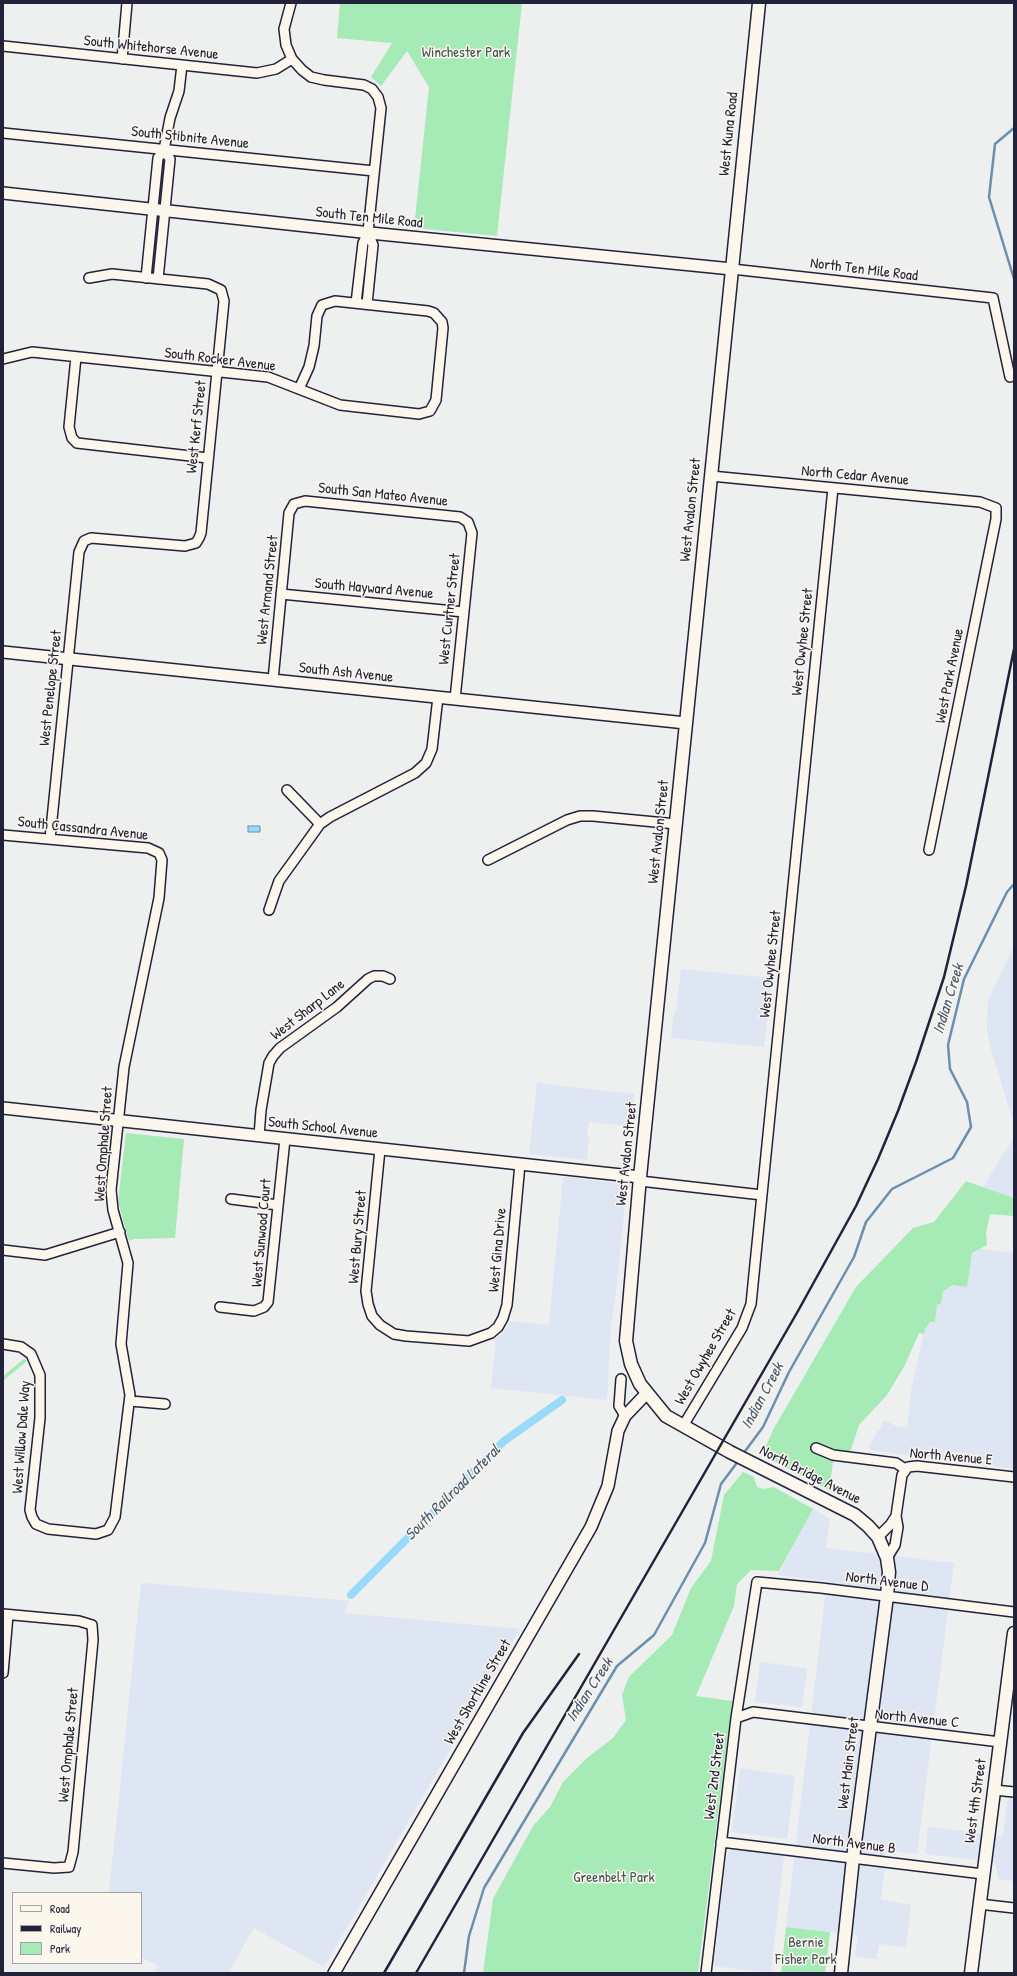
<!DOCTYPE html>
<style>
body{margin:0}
#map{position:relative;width:1017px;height:1976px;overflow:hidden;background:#eeefef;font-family:"Patrick Hand",sans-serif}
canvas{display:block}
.frame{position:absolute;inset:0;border:4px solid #22223b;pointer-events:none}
.legend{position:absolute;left:12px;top:1892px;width:130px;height:72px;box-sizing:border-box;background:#fbf7ec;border:1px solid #a4a2a5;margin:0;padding:5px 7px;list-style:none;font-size:12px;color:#22223b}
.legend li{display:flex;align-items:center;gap:8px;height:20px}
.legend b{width:20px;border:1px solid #a4a2a5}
</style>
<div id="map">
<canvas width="1017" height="1976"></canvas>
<div class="frame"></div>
<ul class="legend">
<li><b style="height:5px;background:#fbf7ec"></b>Road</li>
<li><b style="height:5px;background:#22223b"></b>Railway</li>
<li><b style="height:11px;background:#a6eab5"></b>Park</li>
</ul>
</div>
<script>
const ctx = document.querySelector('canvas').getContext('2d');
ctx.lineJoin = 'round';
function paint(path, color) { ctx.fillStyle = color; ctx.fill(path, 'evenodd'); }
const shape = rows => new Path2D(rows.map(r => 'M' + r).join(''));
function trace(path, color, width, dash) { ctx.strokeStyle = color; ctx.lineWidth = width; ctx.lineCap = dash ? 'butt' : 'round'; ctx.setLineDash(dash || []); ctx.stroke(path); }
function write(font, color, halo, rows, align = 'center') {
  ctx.font = font + ' "Patrick Hand",sans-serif'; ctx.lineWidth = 3; ctx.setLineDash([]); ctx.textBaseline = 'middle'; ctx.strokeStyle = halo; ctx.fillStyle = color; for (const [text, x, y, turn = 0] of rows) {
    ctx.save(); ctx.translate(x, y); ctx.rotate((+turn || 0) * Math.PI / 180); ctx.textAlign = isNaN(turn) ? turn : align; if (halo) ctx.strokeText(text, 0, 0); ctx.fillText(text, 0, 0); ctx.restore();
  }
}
paint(shape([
 [1014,946,1014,1198,983,1187,1013,1139,1013,1121,992,1053,987,1031,988,1000],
 [681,969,772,978,764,1047,671,1038,673,1017,676,1012],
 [537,1083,634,1094,630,1126,589,1122,587,1135,589,1136,587,1160,529,1154],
 [563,1177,627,1184,616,1293,611,1325,607,1400,491,1388,496,1339,502,1334,511,1321,549,1325],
 [979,1249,1014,1253,1014,1469,870,1450,870,1445,877,1432,880,1430,883,1420,899,1427,907,1427,912,1385,925,1329,931,1321,935,1322,937,1304,941,1304,943,1291,953,1285,967,1287,972,1253],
 [813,1509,830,1519,826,1548,954,1563,917,1854,887,1850,884,1874,881,1900,911,1905,906,1947,879,1944,876,1959,855,1957,858,1935,786,1927,827,1581,778,1575],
 [141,1583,350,1601,344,1613,520,1629,324,1967,254,1928,228,1973,156,1973,157,1964,141,1958,141,1893,109,1893],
 [760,1662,807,1668,802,1707,755,1702],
 [740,1768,795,1776,787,1839,732,1832],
 [1010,1798,1014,1799,1014,1881,998,1879,995,1862,925,1854,928,1827,1003,1836,1007,1802],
 [732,1849,784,1855,771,1973,719,1967,715,1965,714,1961,727,1854]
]), '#dee5f3');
paint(shape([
 [340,3,522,3,497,236,414,228,429,87,407,51,381,86,371,77,392,43,337,38],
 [126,1133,184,1139,175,1238,134,1239,129,1241,118,1202],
 [966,1181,1014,1198,1014,1216,990,1214,986,1233,987,1245,972,1253,967,1287,953,1285,943,1291,941,1304,937,1304,935,1322,930,1322,925,1329,924,1334,919,1333,905,1365,887,1395,859,1425,851,1450,833,1462,829,1490,762,1455,773,1430,856,1287,913,1228,934,1222],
 [24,1359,27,1361,3,1381,3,1376],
 [743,1472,754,1477,757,1487,763,1489,774,1487,813,1509,779,1571,751,1570,737,1584,734,1606,696,1696,732,1701,698,1973,483,1973,493,1899,505,1877,533,1826,550,1807,563,1782,587,1758,613,1738,626,1720,622,1695,629,1677,672,1635,691,1588,711,1561,724,1495],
 [786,1927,830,1932,825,1973,781,1973]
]), '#a6eab5');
const water = shape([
 [248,826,260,826,260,832,248,832,248,826]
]);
paint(water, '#99dafb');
trace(water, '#6990ae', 1);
trace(shape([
 [1014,128,995,144,989,197,1014,279],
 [743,1454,763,1427,789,1372,854,1257,866,1222,892,1189,953,1158,971,1127,967,1102,950,1069,948,1045,964,979,1007,892,1014,884],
 [464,1973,469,1936,484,1888,617,1666,654,1635,705,1543,721,1484,739,1460]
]), '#6990ae', 2.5);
trace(shape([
 [351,1595,504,1441,562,1400]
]), '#99dafb', 8);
const minor = shape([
 [291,3,284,29,286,45,292,59,302,70,311,77,324,80,364,85,372,89,378,97,381,108,368,232],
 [3,46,257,73,276,69,292,59],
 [122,59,127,3],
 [3,133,374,171],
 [732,269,993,298,1010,377],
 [146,278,158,158,164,150,170,118,179,91,182,65],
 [158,279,170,159,164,150],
 [356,303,363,243,368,232,373,245,367,304],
 [76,357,69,427,72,438,77,443,208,458],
 [3,359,32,352,268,377,340,405,419,414,430,411,436,400,443,328,442,322,434,313,428,311,335,301,322,305,317,316,314,346,309,367,299,389],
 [711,476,980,502,996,508,996,519,929,850],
 [281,594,464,612],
 [273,680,289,513,294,504,305,501,460,517,468,522,472,533,455,699],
 [287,790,320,824],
 [3,835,148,848,159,853,162,860,159,898,124,1067,111,1190,113,1210,128,1263,121,1344,130,1395,115,1517,108,1530,96,1534,48,1529,36,1524,32,1517,30,1510,40,1418,40,1375,31,1354,21,1347,3,1344],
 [50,839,79,552,84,541,91,538,185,546,196,543,199,538,201,533,224,301,221,290,208,284,112,274,89,278],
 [488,860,567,820,580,816,593,816,676,824],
 [269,910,279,881,320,824,330,817,415,773,426,763,432,749,438,697],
 [259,1136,261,1110,269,1063,273,1056,280,1048,337,1007,368,979,374,976,383,976,390,979],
 [380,1149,366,1291,368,1304,372,1316,380,1325,394,1334,406,1336,469,1341,491,1333,498,1327,503,1318,507,1305,520,1164],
 [640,1181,762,1195],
 [231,1199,278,1205],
 [3,1250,45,1255,120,1232],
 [220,1307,254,1311,264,1307,268,1302,285,1139],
 [621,1379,619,1406,625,1416],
 [130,1401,165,1404],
 [683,1426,742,1328,751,1304,833,488],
 [816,1448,833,1455,896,1463,905,1469],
 [896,1516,902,1475,908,1467,917,1466,1014,1477],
 [878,1537,890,1525,896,1516,898,1527,895,1545,887,1558],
 [3,1614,79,1621,92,1625,93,1640,73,1852,69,1867,54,1868,3,1863],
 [3,1673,8,1615],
 [736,1718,753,1712,1000,1742],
 [994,1790,1014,1792],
 [721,1842,983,1874],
 [979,1904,1014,1908],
 [706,1973,736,1718,757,1582,821,1588,1014,1612]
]);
const tertiary = shape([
 [3,193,380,234,732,269],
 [3,652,686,723],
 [3,1108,640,1177],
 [334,1973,591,1527,608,1486,618,1431,625,1416,646,1394]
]);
const secondary = shape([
 [759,3,640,1177,626,1341,631,1364,640,1384,666,1416,730,1452,855,1515,868,1526,878,1537,887,1558,889,1572,887,1596,853,1858,841,1973],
 [971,1973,1014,1633]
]);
trace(minor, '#22223b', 12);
trace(tertiary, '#22223b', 14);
trace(secondary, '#22223b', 15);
trace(minor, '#fbf7ec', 9);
trace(tertiary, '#fbf7ec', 11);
trace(secondary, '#fbf7ec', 12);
trace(shape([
 [384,1973,523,1733,579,1654],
 [416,1973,798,1311,856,1206,878,1159,898,1111,916,1062,944,977,966,886,1014,649]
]), '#22223b', 2.5);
write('15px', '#22223b', '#fbf7ec', [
 ["South Whitehorse Avenue",151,48,6],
 ["West Kuna Road",729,134,-84],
 ["South Stibnite Avenue",190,138,6],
 ["South Ten Mile Road",369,218,6],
 ["North Ten Mile Road",864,270,7],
 ["South Rocker Avenue",220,360,7],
 ["West Kerf Street",197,427,-84],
 ["North Cedar Avenue",855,476,5],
 ["South San Mateo Avenue",383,495,6],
 ["West Avalon Street",691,510,-84],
 ["South Hayward Avenue",374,589,5],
 ["West Armand Street",268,590,-84],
 ["West Curtner Street",450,609,-84],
 ["West Owyhee Street",803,642,-84],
 ["South Ash Avenue",346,673,6],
 ["West Park Avenue",950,676,-79],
 ["West Penelope Street",51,688,-84],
 ["South Cassandra Avenue",83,829,6],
 ["West Avalon Street",659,832,-84],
 ["West Owyhee Street",771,964,-84],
 ["West Sharp Lane",308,1010,-38],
 ["South School Avenue",323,1128,6],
 ["West Omphale Street",104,1144,-86],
 ["West Avalon Street",627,1154,-84],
 ["West Sunwood Court",262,1233,-85],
 ["West Bury Street",358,1237,-85],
 ["West Gina Drive",498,1250,-85],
 ["West Owyhee Street",706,1357,-60],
 ["West Willow Dale Way",22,1437,-86],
 ["North Avenue E",951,1457,5],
 ["North Bridge Avenue",810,1475,27],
 ["North Avenue D",887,1582,7],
 ["West Shortline Street",478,1692,-60],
 ["North Avenue C",917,1719,6],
 ["West Omphale Street",69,1745,-85],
 ["West Main Street",849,1763,-83],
 ["West 2nd Street",715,1776,-83],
 ["West 4th Street",976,1801,-82],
 ["North Avenue B",854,1844,7]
]);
write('15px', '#43545a', '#fbf7ec', [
 ["Winchester Park",466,53],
 ["Greenbelt Park",614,1878],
 ["Bernie",806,1943],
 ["Fisher Park",806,1960]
]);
write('italic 16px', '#465975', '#fbf7ec', [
 ["Indian Creek",949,999,-73],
 ["Indian Creek",763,1396,-62],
 ["South Railroad Lateral",453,1493,-45],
 ["Indian Creek",590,1690,-57]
]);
</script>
